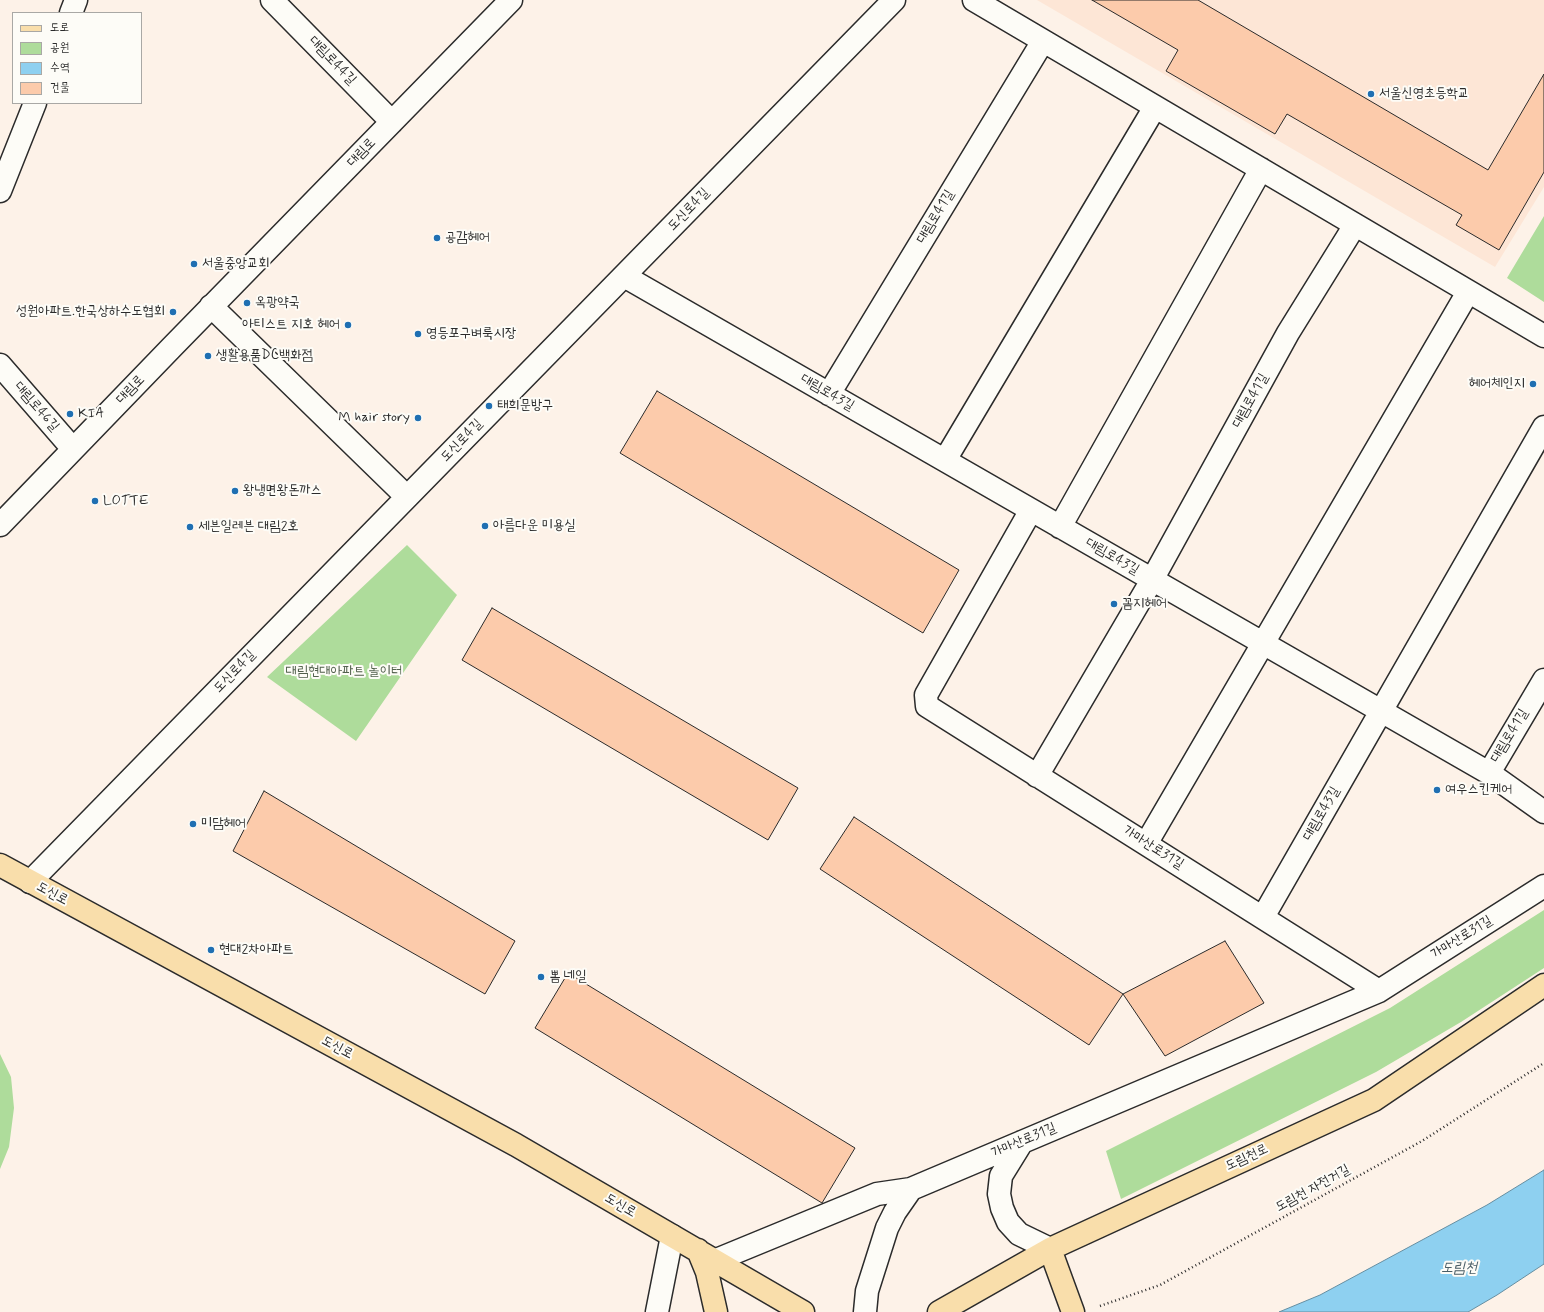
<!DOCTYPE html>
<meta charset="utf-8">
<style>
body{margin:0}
#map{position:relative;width:1544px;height:1312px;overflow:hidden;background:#fdf2e8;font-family:Mynerve,"Poor Story",sans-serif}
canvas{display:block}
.legend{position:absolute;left:12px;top:12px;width:130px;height:92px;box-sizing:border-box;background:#fdfcf7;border:1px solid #a9a8a5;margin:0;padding:5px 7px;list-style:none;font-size:12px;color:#2b2b2b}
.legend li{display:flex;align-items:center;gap:8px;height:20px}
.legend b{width:20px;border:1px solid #a9a8a5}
</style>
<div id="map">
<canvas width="1544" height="1312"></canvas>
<ul class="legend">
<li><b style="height:5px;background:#f9deab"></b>도로</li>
<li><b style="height:11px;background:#aedc9b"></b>공원</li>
<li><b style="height:11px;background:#8ed0f0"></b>수역</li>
<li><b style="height:11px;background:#fccbab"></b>건물</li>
</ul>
</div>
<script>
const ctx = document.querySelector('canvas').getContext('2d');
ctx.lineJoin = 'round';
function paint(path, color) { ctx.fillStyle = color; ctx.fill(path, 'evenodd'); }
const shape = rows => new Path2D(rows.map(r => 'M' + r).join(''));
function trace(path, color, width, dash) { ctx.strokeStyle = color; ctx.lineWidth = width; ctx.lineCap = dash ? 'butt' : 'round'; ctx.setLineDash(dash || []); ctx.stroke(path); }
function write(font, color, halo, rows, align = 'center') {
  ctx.font = font + ' Mynerve,"Poor Story",sans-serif'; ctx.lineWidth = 4; ctx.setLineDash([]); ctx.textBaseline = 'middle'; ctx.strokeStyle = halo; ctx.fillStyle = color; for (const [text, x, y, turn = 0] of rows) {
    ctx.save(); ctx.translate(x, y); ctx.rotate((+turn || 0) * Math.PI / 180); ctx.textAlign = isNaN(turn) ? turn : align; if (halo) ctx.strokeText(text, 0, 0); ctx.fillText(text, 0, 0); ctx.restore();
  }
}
paint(shape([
 [1037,0,1544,0,1544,187,1495,267]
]), '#fde6d6');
paint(shape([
 [1544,216,1544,302,1507,278],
 [407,545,457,595,356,741,267,677],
 [1544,910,1544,968,1461,1022,1376,1072,1121,1199,1106,1151,1390,1008],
 [0,1054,11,1077,14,1108,9,1147,0,1169]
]), '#aedc9b');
const water = shape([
 [1544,1170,1544,1264,1497,1295,1468,1312,1279,1312,1320,1295,1487,1205,1544,1170]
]);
paint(water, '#8ed0f0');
trace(water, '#668ea1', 1);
const building = shape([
 [1092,0,1198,0,1488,170,1544,74,1544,172,1499,250,1456,225,1462,215,1287,114,1275,134,1166,71,1178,50,1092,0],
 [657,391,959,570,923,633,620,453,657,391],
 [492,608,798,788,768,840,462,660,492,608],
 [264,791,515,941,485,994,233,851,264,791],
 [854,817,1123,994,1089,1045,820,869,854,817],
 [1225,941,1264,1003,1165,1056,1123,994,1225,941],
 [568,973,855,1148,822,1203,535,1028,568,973]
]);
paint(building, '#fccbab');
trace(building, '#2b2b2b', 1);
const minor = shape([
 [272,0,392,122],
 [974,0,1544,336],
 [71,13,76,0],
 [0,191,35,103],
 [624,276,1489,773,1544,812],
 [211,306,407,497],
 [0,365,73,449],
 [829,394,1043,41],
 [945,460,1155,107],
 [1031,510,926,695,927,706,1379,991],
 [0,525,172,347,511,0],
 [1060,527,1261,169],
 [1489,773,1544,680],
 [1037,776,1152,580,1288,333,1355,225],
 [1146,844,1468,292],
 [30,882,894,0],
 [1263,917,1544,427],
 [1022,1142,1001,1176,999,1194,1002,1208,1008,1222,1019,1234,1050,1249],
 [911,1189,1379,991,1544,886],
 [714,1261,877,1194,911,1189,895,1212,887,1228,867,1291,865,1312],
 [657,1312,672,1236]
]);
const major = shape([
 [0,865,516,1145,803,1312],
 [1050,1249,1073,1312],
 [698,1250,707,1272,716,1312],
 [939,1312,1050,1249,1374,1100,1544,985]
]);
trace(minor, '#2b2b2b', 25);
trace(major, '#2b2b2b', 25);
trace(shape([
 [1100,1306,1160,1285,1422,1141,1544,1063]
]), '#2b2b2b', 2.5, [1, 3]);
trace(minor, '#fdfcf7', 22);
trace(major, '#f9deab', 22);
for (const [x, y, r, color] of [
 [1371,94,4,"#1f6fb2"],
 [437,238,4,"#1f6fb2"],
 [194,264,4,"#1f6fb2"],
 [247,303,4,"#1f6fb2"],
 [173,312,4,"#1f6fb2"],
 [348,325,4,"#1f6fb2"],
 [418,334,4,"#1f6fb2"],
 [208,356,4,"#1f6fb2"],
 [1533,384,4,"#1f6fb2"],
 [489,406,4,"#1f6fb2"],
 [70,414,4,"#1f6fb2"],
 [418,418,4,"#1f6fb2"],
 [235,491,4,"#1f6fb2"],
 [95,501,4,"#1f6fb2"],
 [485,526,4,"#1f6fb2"],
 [190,527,4,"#1f6fb2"],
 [1114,604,4,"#1f6fb2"],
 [1437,790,4,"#1f6fb2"],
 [193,824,4,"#1f6fb2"],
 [211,950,4,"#1f6fb2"],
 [541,977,4,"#1f6fb2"]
]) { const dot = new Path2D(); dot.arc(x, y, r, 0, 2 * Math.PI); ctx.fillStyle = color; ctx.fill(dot); trace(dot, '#fdfcf7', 1.5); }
write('14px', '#2b2b2b', '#fdfcf7', [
 ["대림로44길",332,61,46],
 ["대림로",362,153,-46],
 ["도신로4길",689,210,-46],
 ["대림로41길",936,217,-59],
 ["대림로",131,390,-46],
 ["대림로43길",827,393,30],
 ["대림로41길",1251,401,-61],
 ["대림로46길",36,407,49],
 ["도신로4길",462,441,-46],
 ["대림로43길",1112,557,30],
 ["도신로4길",235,672,-46],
 ["대림로41길",1510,736,-59],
 ["대림로43길",1322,814,-60],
 ["가마산로31길",1153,848,32],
 ["도신로",52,894,28],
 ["가마산로31길",1462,938,-32],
 ["도신로",337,1048,28],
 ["가마산로31길",1024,1141,-23],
 ["도림천로",1247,1158,-25],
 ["도림천 자전거길",1313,1189,-29],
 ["도신로",620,1206,30]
]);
write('14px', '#2b2b2b', '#fdfcf7', [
 ["서울신영초등학교",1379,94],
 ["공감헤어",445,238],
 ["서울중앙교회",202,264],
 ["옥광약국",255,303],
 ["성원아파트.한국상하수도협회",165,312,"right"],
 ["아티스트 지호 헤어",340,325,"right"],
 ["영등포구벼룩시장",426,334],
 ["생활용품DC백화점",216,356],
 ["헤어체인지",1525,384,"right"],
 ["태희문방구",497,406],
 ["KIA",78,414],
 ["M hair story",410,418,"right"],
 ["왕냉면왕돈까스",243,491],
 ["LOTTE",103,501],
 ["아름다운 미용실",493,526],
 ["세븐일레븐 대림2호",198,527],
 ["꼼지헤어",1122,604],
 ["여우스킨케어",1445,790],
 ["미담헤어",201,824],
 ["현대2차아파트",219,950],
 ["뽐 네일",549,977]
], 'left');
write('14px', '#52604d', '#fdfcf7', [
 ["대림현대아파트 놀이터",344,672]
]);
write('italic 15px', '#495d66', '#fdfcf7', [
 ["도림천",1459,1269]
]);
</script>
